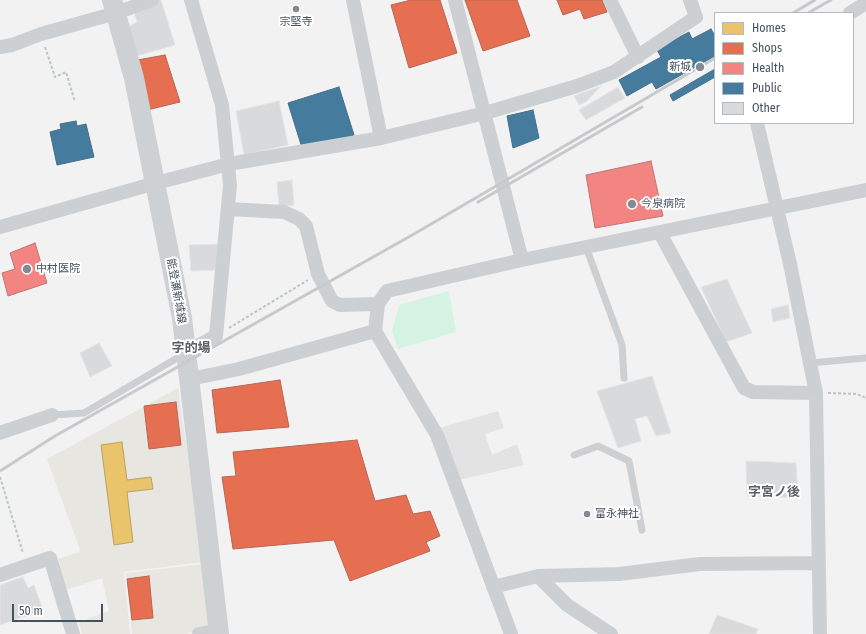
<!DOCTYPE html>
<meta charset="utf-8">
<style>
body{margin:0}
#map{position:relative;width:866px;height:634px;overflow:hidden;background:#f2f2f2;font-family:"Fira Sans Condensed",sans-serif}
canvas{display:block}
.legend{position:absolute;left:714px;top:12px;width:140px;height:112px;box-sizing:border-box;background:#fff;border:1px solid #b5babf;margin:0;padding:5px 7px;list-style:none;font-size:12px;color:#475260}
.legend li{display:flex;align-items:center;gap:8px;height:20px}
.legend b{width:20px;border:1px solid #b5babf}
.scale{position:absolute;left:12px;top:604px;width:91px;height:18px;box-sizing:border-box;border:2px solid #475260;border-top:0;padding-left:5px;font-size:12px;line-height:14px;white-space:nowrap;color:#475260;-webkit-text-stroke:3px #fff;paint-order:stroke}
</style>
<div id="map">
<canvas width="866" height="634"></canvas>
<ul class="legend">
<li><b style="height:11px;background:#e9c46a"></b>Homes</li>
<li><b style="height:11px;background:#e76f51"></b>Shops</li>
<li><b style="height:11px;background:#f28482"></b>Health</li>
<li><b style="height:11px;background:#457b9d"></b>Public</li>
<li><b style="height:11px;background:#d9dadc"></b>Other</li>
</ul>
<div class="scale">50 m</div>
</div>
<script>
const ctx = document.querySelector('canvas').getContext('2d');
ctx.lineJoin = 'round';
function paint(path, color) { ctx.fillStyle = color; ctx.fill(path, 'evenodd'); }
const shape = rows => new Path2D(rows.map(r => 'M' + r).join(''));
function trace(path, color, width, dash) { ctx.strokeStyle = color; ctx.lineWidth = width; ctx.lineCap = dash ? 'butt' : 'round'; ctx.setLineDash(dash || []); ctx.stroke(path); }
function write(font, color, halo, rows, align = 'center') {
  ctx.font = font + ' "Fira Sans Condensed","Noto Sans JP",sans-serif'; ctx.lineWidth = 4; ctx.setLineDash([]); ctx.textBaseline = 'middle'; ctx.strokeStyle = halo; ctx.fillStyle = color; for (const [text, x, y, turn = 0] of rows) {
    ctx.save(); ctx.translate(x, y); ctx.rotate((+turn || 0) * Math.PI / 180); ctx.textAlign = isNaN(turn) ? turn : align; if (halo) ctx.strokeText(text, 0, 0); ctx.fillText(text, 0, 0); ctx.restore();
  }
}
paint(shape([
 [178,388,203,562,124,572,130,634,82,634,79,622,109,611,102,578,66,590,58,559,79,552,80,550,47,459],
 [203,564,210,627,186,634,132,634,126,573]
]), '#e7e6e0');
paint(shape([
 [498,411,504,428,485,434,492,455,517,444,524,465,459,480,439,428]
]), '#e3e3e4');
paint(shape([
 [449,291,456,332,398,349,392,331,399,305]
]), '#d5f3e3');
const homes = shape([
 [122,442,127,480,151,477,153,489,127,492,133,542,114,545,101,445,122,442]
]);
paint(homes, '#e9c46a');
trace(homes, '#b8a267', 1);
const shops = shape([
 [411,0,440,0,457,53,409,68,391,5,411,0],
 [465,0,517,0,530,36,483,51,465,0],
 [557,0,602,0,607,12,584,19,580,9,563,15,557,0],
 [165,55,180,102,147,110,132,61,165,55],
 [280,380,289,427,217,433,212,390,280,380],
 [176,402,181,445,149,449,144,406,176,402],
 [357,440,375,501,406,495,413,514,430,511,440,536,426,542,430,551,350,581,334,540,233,549,222,477,236,476,233,452,357,440],
 [149,576,153,618,132,620,127,579,149,576]
]);
paint(shops, '#e76f51');
trace(shops, '#b76656', 1);
const health = shape([
 [651,161,663,216,595,228,586,175,651,161],
 [35,243,47,283,8,296,2,273,15,269,10,253,35,243]
]);
paint(health, '#f28482');
trace(health, '#bf7578', 1);
const public = shape([
 [711,29,715,36,715,56,656,89,652,82,627,96,619,80,661,57,657,50,674,40,689,32,692,39,711,29],
 [715,69,715,77,673,101,670,95,715,69],
 [339,87,354,135,303,151,288,103,339,87],
 [533,110,539,138,513,148,507,116,533,110],
 [76,121,77,126,86,124,94,157,57,165,50,132,61,129,60,124,76,121]
]);
paint(public, '#457b9d');
trace(public, '#466f8b', 1);
const building = shape([
 [154,0,161,0,175,45,130,58,126,28,137,22,133,9,154,0],
 [601,86,586,102,579,105,574,96,601,86],
 [618,87,625,98,586,120,579,110,618,87],
 [279,101,288,145,244,155,236,111,279,101],
 [292,180,294,205,279,207,277,182,292,180],
 [218,244,219,270,191,271,189,245,218,244],
 [727,279,752,333,726,342,701,287,727,279],
 [788,305,790,318,773,322,771,309,788,305],
 [99,343,112,366,90,377,80,353,99,343],
 [652,376,671,433,656,436,647,416,635,419,641,441,618,448,597,391,652,376],
 [746,461,796,463,798,498,747,496,746,461],
 [23,577,28,588,34,585,43,610,0,625,0,585,23,577],
 [717,615,758,629,756,634,709,634,717,615]
]);
paint(building, '#d9dadc');
trace(building, '#e4e4e5', 1);
trace(shape([
 [45,47,55,77,66,72,75,102],
 [229,328,308,280],
 [828,393,857,394,866,398],
 [0,477,23,553]
]), '#bac7c4', 2, [3, 2]);
trace(shape([
 [586,247,622,345,624,378],
 [810,363,866,358],
 [52,415,84,413,184,354],
 [574,455,598,446,629,461,642,530]
]), '#cdd0d3', 7);
trace(shape([
 [353,0,381,138],
 [455,0,522,260,387,291,378,304,375,331,437,435,511,634],
 [610,0,638,57],
 [850,13,866,3],
 [0,47,12,45,41,34,116,13,152,0],
 [757,123,790,264,816,393,820,634],
 [229,209,284,212,299,219,306,226,318,274,332,301,340,305,378,304],
 [0,227,156,183,229,164,381,138,485,113,577,86,614,72,696,17,690,0],
 [660,233,744,388,753,392,816,393],
 [522,260,866,190],
 [187,352,216,336,230,185,222,105,191,0],
 [190,379,239,369,375,331],
 [0,433,52,415],
 [0,575,50,558,73,634],
 [538,576,619,574,700,564,818,563],
 [493,587,538,576,567,605,611,634],
 [199,634,219,630]
]), '#cdd0d3', 14);
trace(shape([
 [112,0,134,78,182,318,219,634]
]), '#ced1d4', 20);
trace(shape([
 [793,13,815,0],
 [808,13,831,0],
 [478,202,642,107],
 [0,471,55,436,414,234,715,58]
]), '#c8c9cc', 3);
for (const [x, y, r, color] of [
 [296,9,4,"#838a93"],
 [700,67,5,"#838a93"],
 [632,204,5,"#838a93"],
 [27,269,5,"#838a93"],
 [587,514,4,"#838a93"]
]) { const dot = new Path2D(); dot.arc(x, y, r, 0, 2 * Math.PI); ctx.fillStyle = color; ctx.fill(dot); trace(dot, '#fff', 1.5); }
write('11px', '#475260', '#fff', [
 ["宗堅寺",296,22,"center"],
 ["新城",691,67,"right"],
 ["今泉病院",641,204],
 ["中村医院",36,269],
 ["富永神社",595,514]
], 'left');
write('11px', '#475260', '#fff', [
 ["能登瀬新城線",176,291,80]
]);
write('bold 13px', '#5d6067', '#fff', [
 ["字的場",191,348],
 ["字宮ノ後",774,492]
]);
</script>
